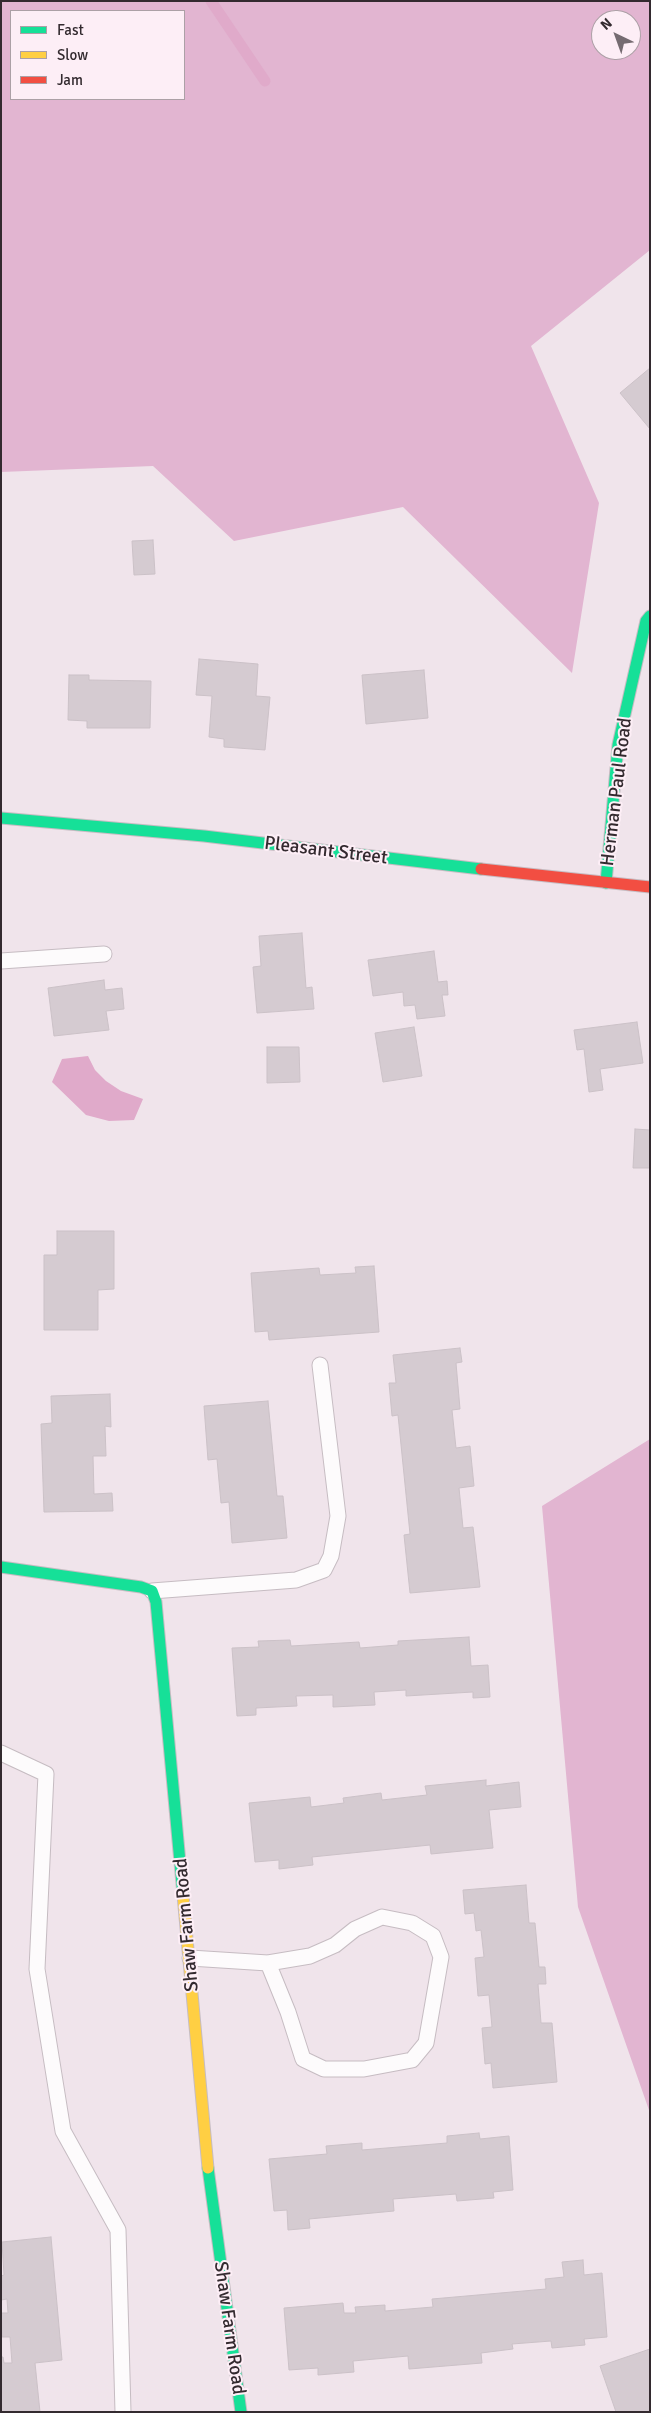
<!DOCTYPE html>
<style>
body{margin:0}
#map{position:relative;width:651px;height:2413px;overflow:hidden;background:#f0e4eb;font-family:Signika,sans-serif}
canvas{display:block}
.frame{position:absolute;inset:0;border:2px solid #332a2f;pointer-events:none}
.legend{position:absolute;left:10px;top:10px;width:175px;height:90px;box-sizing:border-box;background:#fdeef6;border:1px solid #aca0a6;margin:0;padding:6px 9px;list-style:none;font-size:15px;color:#332a2f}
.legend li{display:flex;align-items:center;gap:10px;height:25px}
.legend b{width:25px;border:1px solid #aca0a6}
.north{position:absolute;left:591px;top:10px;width:50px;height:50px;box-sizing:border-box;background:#fdeef6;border:1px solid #aca0a6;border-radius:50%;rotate:318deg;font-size:14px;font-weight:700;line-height:20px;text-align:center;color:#332a2f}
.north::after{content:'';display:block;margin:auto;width:18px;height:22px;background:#756b71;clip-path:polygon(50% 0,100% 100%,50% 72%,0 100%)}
</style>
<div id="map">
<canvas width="651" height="2413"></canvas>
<div class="frame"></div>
<ul class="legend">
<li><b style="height:6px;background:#16e098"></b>Fast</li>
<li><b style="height:6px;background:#ffcf43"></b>Slow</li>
<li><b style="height:6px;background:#f24e42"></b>Jam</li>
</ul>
<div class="north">N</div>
</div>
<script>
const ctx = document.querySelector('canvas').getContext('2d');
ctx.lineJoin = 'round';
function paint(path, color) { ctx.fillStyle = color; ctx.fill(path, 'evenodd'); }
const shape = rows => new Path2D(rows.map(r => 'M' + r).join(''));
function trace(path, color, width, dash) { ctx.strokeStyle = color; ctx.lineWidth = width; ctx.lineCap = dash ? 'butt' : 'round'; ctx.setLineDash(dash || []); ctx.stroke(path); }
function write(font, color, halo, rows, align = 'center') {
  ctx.font = font + ' Signika,sans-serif'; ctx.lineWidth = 4; ctx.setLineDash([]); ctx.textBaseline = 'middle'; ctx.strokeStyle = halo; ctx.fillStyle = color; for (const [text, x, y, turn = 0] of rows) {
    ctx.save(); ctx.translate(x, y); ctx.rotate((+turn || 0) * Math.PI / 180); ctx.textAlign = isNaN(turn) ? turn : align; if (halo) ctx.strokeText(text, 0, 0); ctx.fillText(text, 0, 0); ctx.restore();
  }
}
paint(shape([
 [1,1,650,1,650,250,531,346,599,503,572,673,403,507,234,541,153,466,1,472],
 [11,11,184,11,184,99,11,99],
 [601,20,631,20,631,50,601,50],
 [650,1439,650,2113,578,1907,542,1506]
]), '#e2b5d1');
paint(shape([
 [88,1056,95,1070,106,1081,121,1091,143,1099,134,1120,109,1121,86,1115,52,1082,62,1059]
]), '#e0aaca');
trace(shape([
 [211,1,265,81]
]), '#e0aaca', 11);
const building = shape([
 [650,368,650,429,620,393,650,368],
 [153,540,155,574,134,575,132,541,153,540],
 [199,659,258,664,256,696,270,697,265,750,224,747,224,739,209,737,212,696,196,695,199,659],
 [424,670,428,718,366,724,362,675,424,670],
 [69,675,89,675,89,680,151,681,150,728,87,728,87,721,68,720,69,675],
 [302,933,306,988,312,987,314,1009,257,1013,253,967,261,966,259,936,302,933],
 [434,951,438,982,447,981,448,995,442,995,445,1016,417,1019,415,1005,404,1006,403,992,373,996,368,960,434,951],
 [104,980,105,990,122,988,124,1009,106,1011,109,1030,54,1036,48,988,104,980],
 [637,1022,643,1063,600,1069,603,1090,589,1092,584,1049,577,1050,574,1030,637,1022],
 [414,1027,422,1076,383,1082,375,1033,414,1027],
 [267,1047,299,1047,300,1082,267,1083,267,1047],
 [635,1129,650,1130,650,1168,633,1168,635,1129],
 [57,1231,114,1231,114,1289,98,1290,98,1330,44,1330,44,1255,57,1255,57,1231],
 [374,1266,379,1332,269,1340,268,1331,255,1332,251,1273,319,1268,320,1275,356,1273,355,1267,374,1266],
 [460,1348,462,1362,456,1363,460,1409,452,1410,456,1448,470,1446,474,1486,459,1488,463,1528,473,1527,480,1587,410,1593,404,1535,410,1534,398,1415,392,1416,389,1383,396,1383,393,1355,460,1348],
 [110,1394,111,1427,105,1426,106,1456,93,1456,94,1494,112,1493,113,1511,44,1512,41,1424,52,1423,51,1396,110,1394],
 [268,1401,277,1496,283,1496,287,1538,232,1543,229,1502,221,1503,217,1459,208,1460,204,1406,268,1401],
 [469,1637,471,1666,488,1665,490,1697,473,1698,473,1692,406,1696,406,1690,374,1692,375,1705,333,1707,333,1695,296,1696,297,1706,256,1708,256,1715,237,1716,232,1648,259,1647,258,1641,290,1640,291,1646,359,1642,360,1648,398,1645,398,1641,469,1637],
 [486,1780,486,1786,519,1782,521,1807,489,1810,493,1848,431,1854,430,1845,312,1857,313,1865,279,1869,279,1860,255,1862,249,1803,310,1797,311,1807,344,1803,343,1798,381,1793,382,1800,427,1795,425,1786,486,1780],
 [526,1885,529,1923,535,1923,539,1967,545,1967,546,1984,538,1984,541,2023,552,2023,557,2082,493,2088,491,2063,485,2064,482,2028,492,2027,489,1995,478,1996,475,1958,484,1957,481,1930,476,1931,474,1913,465,1914,463,1890,526,1885],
 [479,2133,480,2139,509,2136,513,2190,493,2192,494,2198,457,2201,456,2194,393,2199,394,2211,309,2219,310,2228,288,2230,287,2210,274,2211,269,2159,327,2154,326,2146,362,2143,362,2150,447,2143,447,2136,479,2133],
 [51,2237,62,2360,35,2363,40,2412,1,2412,1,2357,3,2357,4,2363,12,2363,10,2337,2,2337,1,2313,8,2313,7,2299,1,2300,1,2276,4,2275,2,2242,51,2237],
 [583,2260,584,2275,602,2273,607,2337,584,2339,585,2345,552,2348,551,2341,512,2344,513,2349,481,2353,482,2363,409,2369,408,2356,353,2361,354,2372,318,2375,318,2368,289,2370,284,2308,343,2303,344,2313,356,2313,355,2307,385,2305,385,2311,433,2307,432,2299,546,2289,545,2279,564,2277,562,2262,583,2260],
 [650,2349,650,2412,616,2412,600,2366,650,2349]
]);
paint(building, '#d5cbd1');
trace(building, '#cbc1c7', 1);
const lane = shape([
 [1,961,104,954],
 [152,1591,296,1580,324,1570,331,1556,338,1516,320,1365],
 [1,1753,46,1774,37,1969,63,2131,118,2230,123,2412],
 [190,1958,268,1963,288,2012,303,2059,324,2069,364,2069,412,2060,426,2043,441,1957,433,1936,412,1923,382,1917,355,1929,335,1945,310,1956,268,1963]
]);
const fast = shape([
 [1,818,204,836,481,869],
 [606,883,618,745,646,621,650,616],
 [1,1567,141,1587,152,1591,156,1602,183,1895],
 [208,2168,241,2412]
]);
const slow = shape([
 [183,1895,208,2168]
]);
const jam = shape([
 [481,869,650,887]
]);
trace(lane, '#c6bcc2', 17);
trace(fast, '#c6bcc2', 13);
trace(slow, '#c6bcc2', 13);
trace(jam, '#c6bcc2', 13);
trace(lane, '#fdfbfc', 15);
trace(fast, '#16e098', 11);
trace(slow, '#ffcf43', 11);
trace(jam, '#f24e42', 11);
write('19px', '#332a2f', '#fdeef6', [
 ["Herman Paul Road",617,792,-83],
 ["Pleasant Street",326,851,7],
 ["Shaw Farm Road",187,1925,-95],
 ["Shaw Farm Road",229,2328,82]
]);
</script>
